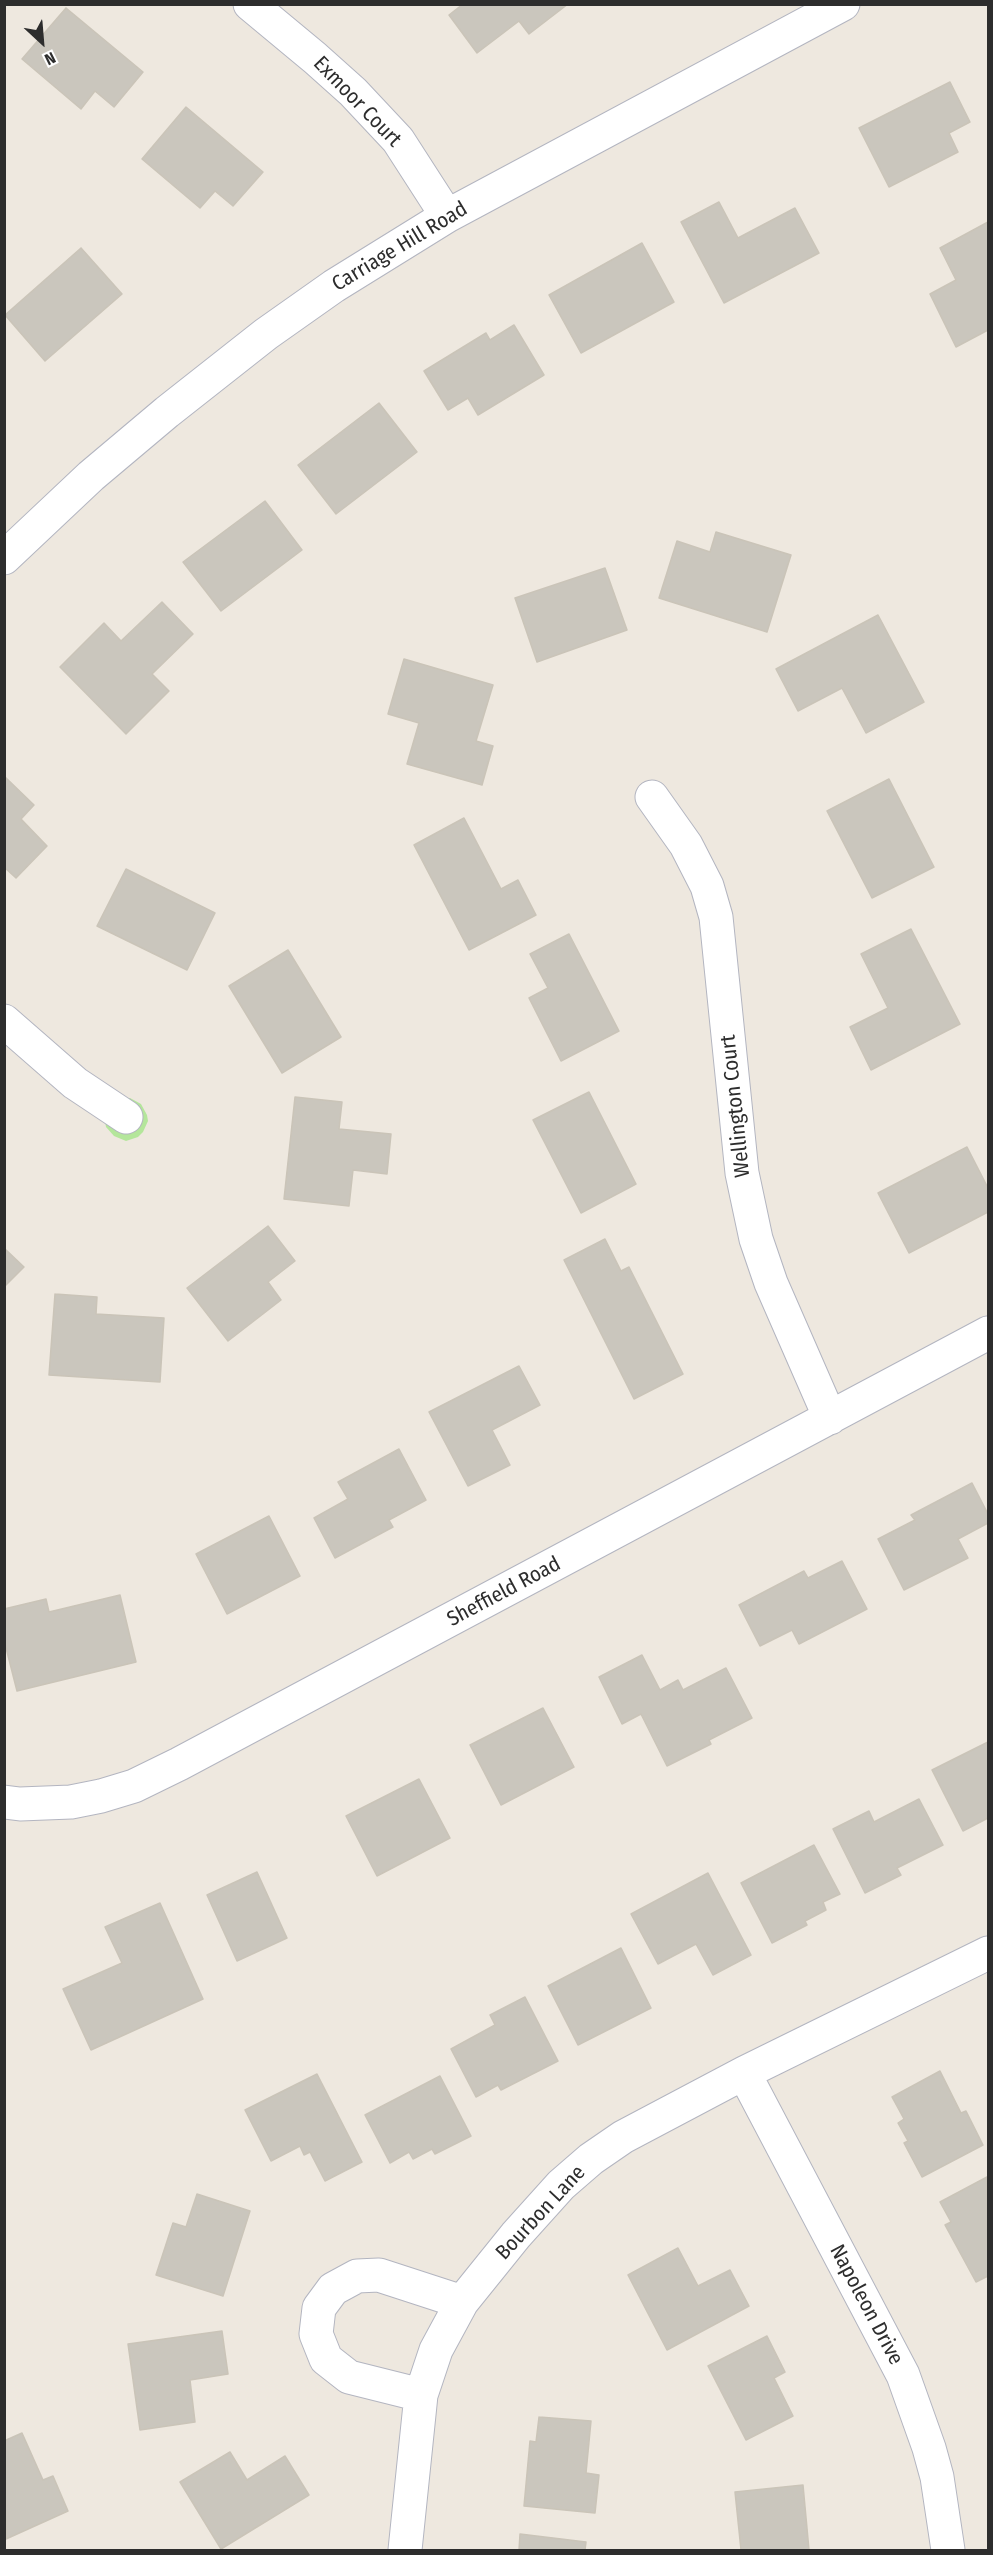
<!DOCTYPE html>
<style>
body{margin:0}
#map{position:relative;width:993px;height:2555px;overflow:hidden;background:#eee8df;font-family:"Fira Sans Condensed",sans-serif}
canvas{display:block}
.frame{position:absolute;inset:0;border:6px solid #2d2d2d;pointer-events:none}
.north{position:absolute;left:12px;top:12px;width:60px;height:60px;-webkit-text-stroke:4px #fff;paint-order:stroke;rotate:154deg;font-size:16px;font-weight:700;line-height:24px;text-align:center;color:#2d2d2d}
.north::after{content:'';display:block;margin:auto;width:21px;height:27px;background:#2d2d2d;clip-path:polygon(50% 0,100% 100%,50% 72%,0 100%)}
</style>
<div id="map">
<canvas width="993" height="2555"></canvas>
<div class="frame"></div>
<div class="north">N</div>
</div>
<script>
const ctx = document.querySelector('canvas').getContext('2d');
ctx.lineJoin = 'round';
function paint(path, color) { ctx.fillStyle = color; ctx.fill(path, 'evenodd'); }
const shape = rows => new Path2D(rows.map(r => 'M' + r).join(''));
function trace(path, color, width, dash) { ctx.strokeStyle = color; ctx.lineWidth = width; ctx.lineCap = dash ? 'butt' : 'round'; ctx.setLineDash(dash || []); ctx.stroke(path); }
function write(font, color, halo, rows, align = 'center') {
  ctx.font = font + ' "Fira Sans Condensed",sans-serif'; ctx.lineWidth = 6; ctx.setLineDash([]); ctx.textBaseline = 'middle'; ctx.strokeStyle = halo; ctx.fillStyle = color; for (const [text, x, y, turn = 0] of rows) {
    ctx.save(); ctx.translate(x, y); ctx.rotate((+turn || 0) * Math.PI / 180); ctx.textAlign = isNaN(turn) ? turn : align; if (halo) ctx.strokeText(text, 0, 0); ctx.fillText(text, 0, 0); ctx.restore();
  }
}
paint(shape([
 [124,1098,130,1098,141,1104,147,1115,148,1121,143,1132,138,1137,126,1141,114,1136,106,1127,105,1121]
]), '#b4e69b');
const building = shape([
 [463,4,568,4,529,34,519,21,477,53,449,15,463,4],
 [66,8,143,72,114,107,95,91,81,109,22,59,66,8],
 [950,82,970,122,949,133,958,152,889,187,859,128,950,82],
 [186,107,263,172,233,206,215,191,200,208,142,159,186,107],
 [719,202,738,238,795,208,819,253,724,303,681,222,719,202],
 [988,222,988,330,956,347,930,294,956,280,940,248,988,222],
 [642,243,674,302,581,353,549,295,642,243],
 [81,248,122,294,45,361,5,315,81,248],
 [514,325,544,375,478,415,468,398,448,410,424,371,486,333,490,340,514,325],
 [379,403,417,452,336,514,298,465,379,403],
 [265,501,302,550,221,611,183,562,265,501],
 [716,532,791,555,767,632,659,598,677,541,710,552,716,532],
 [605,568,627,630,537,662,515,598,605,568],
 [162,602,193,634,152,674,169,691,126,734,60,667,104,623,121,641,162,602],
 [878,615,924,702,866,733,842,688,798,711,776,669,878,615],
 [404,659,493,685,476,741,493,746,482,785,407,764,419,723,388,714,404,659],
 [4,776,34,805,21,819,47,846,16,878,4,867,4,776],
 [889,779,934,867,872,898,827,811,889,779],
 [464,818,501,889,518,880,536,915,469,950,414,845,464,818],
 [126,869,215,913,187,970,97,926,126,869],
 [911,929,960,1024,871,1070,850,1027,888,1008,861,954,911,929],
 [569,934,619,1031,561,1061,529,998,548,988,530,954,569,934],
 [288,950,341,1037,282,1073,229,986,288,950],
 [589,1092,636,1184,581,1213,533,1120,589,1092],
 [295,1097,342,1102,339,1129,391,1134,387,1174,353,1170,349,1206,284,1199,295,1097],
 [967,1147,988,1188,988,1212,909,1253,878,1193,967,1147],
 [268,1226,295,1261,268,1282,281,1300,228,1341,187,1288,268,1226],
 [605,1239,621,1271,629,1267,683,1374,634,1399,564,1260,605,1239],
 [4,1248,24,1267,4,1287,4,1248],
 [55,1294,97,1297,96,1314,164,1318,160,1382,49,1375,55,1294],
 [519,1366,540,1405,492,1430,510,1465,468,1486,429,1412,519,1366],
 [399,1449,426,1500,389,1520,393,1527,335,1558,314,1518,348,1499,338,1482,399,1449],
 [972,1483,988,1514,988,1523,958,1539,968,1558,904,1590,878,1539,915,1520,911,1515,972,1483],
 [269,1516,300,1576,227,1614,196,1554,269,1516],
 [842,1561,867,1609,799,1644,792,1630,760,1646,739,1605,804,1571,808,1578,842,1561],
 [120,1595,136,1662,17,1691,4,1640,4,1609,46,1599,49,1612,120,1595],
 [642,1655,660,1690,678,1680,683,1690,726,1668,752,1718,709,1740,711,1744,667,1766,641,1714,622,1724,599,1677,642,1655],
 [543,1708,574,1767,501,1805,470,1745,543,1708],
 [988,1742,988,1818,963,1831,932,1770,988,1742],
 [419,1779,450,1838,377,1876,346,1816,419,1779],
 [919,1799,943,1845,897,1868,901,1875,865,1893,833,1829,869,1811,874,1822,919,1799],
 [814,1845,840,1894,823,1902,826,1910,805,1921,807,1925,772,1943,741,1883,814,1845],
 [257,1872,287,1938,237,1961,207,1895,257,1872],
 [708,1873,751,1955,713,1975,696,1944,658,1964,631,1914,708,1873],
 [160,1903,203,1999,91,2050,63,1989,122,1963,105,1927,160,1903],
 [621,1948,651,2008,578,2045,548,1986,621,1948],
 [525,1997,558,2061,501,2090,498,2085,476,2097,451,2049,495,2025,490,2015,525,1997],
 [940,2071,961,2113,966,2111,983,2145,922,2177,904,2143,908,2141,898,2123,904,2119,892,2097,940,2071],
 [317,2074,362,2162,325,2181,310,2152,304,2155,300,2146,271,2161,245,2110,317,2074],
 [440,2076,471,2136,435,2154,432,2149,413,2159,409,2152,390,2163,365,2115,440,2076],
 [987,2177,988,2276,976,2282,945,2225,951,2222,940,2202,987,2177],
 [197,2194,250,2211,223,2296,156,2275,173,2223,186,2227,197,2194],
 [678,2248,698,2286,730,2270,749,2306,667,2350,628,2275,678,2248],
 [222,2331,228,2374,190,2380,195,2422,140,2430,128,2344,222,2331],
 [767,2336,785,2372,774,2378,793,2416,746,2440,708,2366,767,2336],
 [539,2417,591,2421,586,2473,599,2475,595,2513,524,2506,530,2441,536,2442,539,2417],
 [22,2433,43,2480,53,2476,68,2511,6,2539,4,2441,22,2433],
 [230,2452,247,2480,285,2456,309,2495,221,2549,180,2482,230,2452],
 [803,2485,809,2550,741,2550,735,2492,803,2485],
 [520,2534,586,2542,585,2550,519,2550,520,2534]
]);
paint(building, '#cac6bd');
trace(building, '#cac4b8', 1.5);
const minor = shape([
 [250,4,315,58,353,92,398,140,447,216],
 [4,558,91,476,167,412,266,334,334,286,447,216,843,4],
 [652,797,686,845,707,886,716,917,742,1173,756,1239,771,1283,830,1418],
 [4,1021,75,1083,126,1117],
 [4,1802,20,1804,71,1802,101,1796,134,1786,179,1764,988,1333],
 [744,2073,903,2375,929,2448,937,2477,948,2550],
 [421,2395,349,2377,326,2359,316,2334,319,2308,333,2289,357,2276,379,2275,462,2302],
 [405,2550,421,2395,436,2350,462,2302,516,2235,561,2185,591,2159,623,2137,744,2073,988,1953]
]);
trace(minor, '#b3b5c0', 35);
trace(minor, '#fff', 33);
write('21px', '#2d2d2d', '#fff', [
 ["Exmoor Court",357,102,46],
 ["Carriage Hill Road",400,247,-31],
 ["Wellington Court",736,1106,-96],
 ["Sheffield Road",504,1592,-28],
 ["Bourbon Lane",541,2213,-47],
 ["Napoleon Drive",866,2305,62]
]);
</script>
